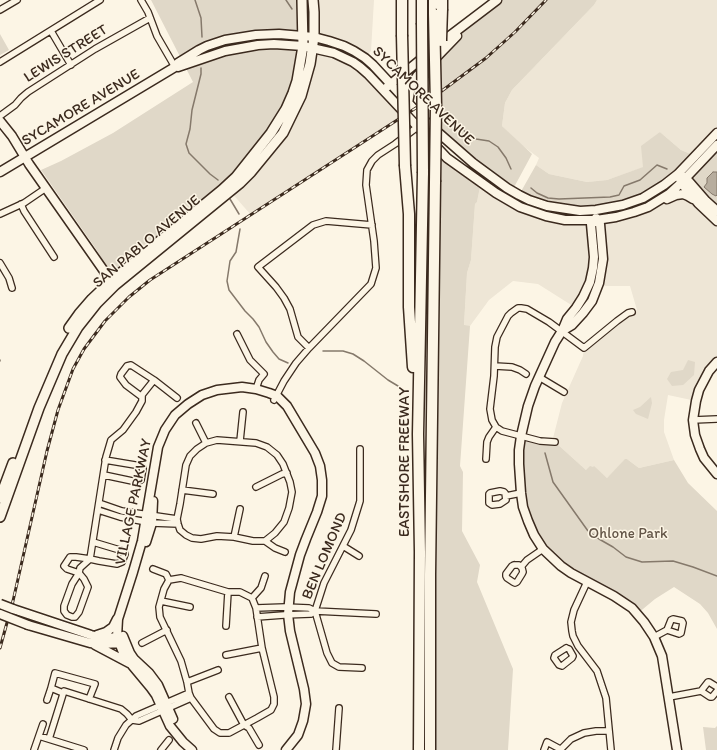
<!DOCTYPE html>
<style>
body{margin:0}
canvas{display:block;background:#fcf5e5}
</style>
<canvas width="717" height="750"></canvas>
<script>
const ctx = document.querySelector('canvas').getContext('2d');
ctx.lineJoin = 'round';
function paint(path, color) { ctx.fillStyle = color; ctx.fill(path, 'evenodd'); }
const shape = rows => new Path2D(rows.map(r => 'M' + r).join(''));
function trace(path, color, width, dash) { ctx.strokeStyle = color; ctx.lineWidth = width; ctx.lineCap = dash ? 'butt' : 'round'; ctx.setLineDash(dash || []); ctx.stroke(path); }
function write(font, color, halo, rows, align = 'center') {
  ctx.font = font + ' Itim,sans-serif'; ctx.lineWidth = 3; ctx.setLineDash([]); ctx.textBaseline = 'middle'; ctx.strokeStyle = halo; ctx.fillStyle = color; for (const [text, x, y, turn = 0] of rows) {
    ctx.save(); ctx.translate(x, y); ctx.rotate((+turn || 0) * Math.PI / 180); ctx.textAlign = isNaN(turn) ? turn : align; if (halo) ctx.strokeText(text, 0, 0); ctx.fillText(text, 0, 0); ctx.restore();
  }
}
paint(shape([
 [313,0,374,0,371,51,365,58,314,37],
 [597,0,717,0,717,128,692,155,681,150,660,132,644,167,607,180,587,182,549,174,536,165,539,158,519,143,502,126,505,103,512,90,594,5],
 [313,48,353,62,404,116,251,215,230,191,279,139],
 [481,182,535,213,591,220,593,268,576,308,538,284,513,281,489,300,470,326,464,326,467,273,471,260,475,204,477,202],
 [683,194,717,221,717,362,696,401,668,395,664,420,664,432,674,460,639,468,627,459,607,478,593,467,586,470,555,442,552,442,562,403,583,356,584,348,632,312,637,310,630,286,598,286,599,283,600,219]
]), '#eee6d6');
paint(shape([
 [151,0,308,0,310,6,303,36,306,50,302,79,232,186,113,278,96,249,41,170,61,161,113,133,193,82],
 [497,0,597,0,594,5,512,90,505,103,502,126,532,154,512,191,499,177,438,129,435,52],
 [0,34,9,50,0,55],
 [660,132,681,150,695,156,643,198,580,211,519,195,536,165,549,174,587,182,607,180,643,167,641,146],
 [717,145,717,211,686,178],
 [435,147,481,182,477,202,475,204,471,260,467,273,464,325,470,326,460,466,463,472,462,531,480,565,477,582,513,669,508,750,430,750],
 [688,360,695,362,694,375,683,385,672,386,667,379,671,372,683,370],
 [651,397,652,403,648,419,636,414,633,410,640,407],
 [521,436,555,442,586,470,590,466,593,467,594,466,607,478,625,459,627,459,639,468,674,460,688,483,717,511,717,629,708,613,700,604,674,587,655,599,637,614,587,582,543,549,523,507],
 [717,726,717,750,706,750,703,727,715,728]
]), '#e0d8c8');
const water = shape([
 [713,172,717,172,717,195,716,196,712,194,704,187,707,183,707,178,713,172]
]);
paint(water, '#b7ad9e');
trace(water, '#85796b', 1);
trace(shape([
 [195,0,201,18,202,37],
 [286,0,292,9],
 [201,68,201,74,192,110,190,129,186,144,189,153,210,174,218,180],
 [453,124,462,129,468,134,476,139,489,141,498,147,506,158,511,169],
 [531,188,537,193,548,198,559,199,610,197,619,195,624,186,640,180,657,165,667,169],
 [230,199,239,214],
 [240,229,236,252,230,261,227,281,229,290,245,311,253,319,259,327,266,342,273,352,279,359,288,363],
 [323,351,343,351,353,354,364,361,388,380,398,386],
 [0,360,0,361],
 [545,453,553,482,588,531,599,539,613,547,626,557,642,562,673,561,693,567,717,576]
]), '#85796b', 1.5);
const street = shape([
 [141,0,148,12,157,36,175,67],
 [0,10,17,0],
 [51,31,71,65],
 [0,62,100,0],
 [0,116,15,105,21,98,28,92,95,49,150,18],
 [21,204,24,211,54,257],
 [0,214,24,203,46,188],
 [0,263,9,278,12,288],
 [237,334,250,360,264,374,259,380,256,389],
 [309,348,371,284,376,268,374,241,366,185,367,170,372,161,378,155,395,144,420,125],
 [495,366,512,367,520,370,526,374],
 [539,377,564,392],
 [142,397,126,385,120,377,121,374,127,366,131,365,154,380,177,398],
 [274,400,284,381,296,363,309,348,298,337,290,309,284,298,276,287,258,267,313,225,326,221,372,225],
 [693,420,717,419],
 [196,423,206,443,197,449,190,456,186,465,180,504,177,519,178,524,180,530,186,535,192,538,201,539,217,536,234,537,253,541,265,541,275,548,285,552],
 [240,441,243,412],
 [555,442,540,441,502,431,496,427,492,420,490,409,494,376,495,347,497,337,508,316,511,313,518,308,521,308,527,309,549,322,584,348,617,321,628,313,632,312],
 [206,443,217,440,256,443,267,447,277,455,283,464,290,482,292,492,289,508,284,522,275,533,265,541],
 [360,449,360,501,351,530,324,583,315,611,327,653,332,663,339,667,362,668],
 [486,459,487,442,489,437,496,427],
 [104,475,137,482,141,480,143,468,141,466,105,460],
 [256,487,282,474,287,473],
 [182,490,213,494],
 [500,491,504,492,505,493,506,500,500,504,492,505,489,503,489,494,490,493,500,491],
 [506,496,521,493],
 [99,503,122,511,177,519],
 [98,510,120,517,152,523,178,524],
 [234,537,240,509],
 [93,542,123,551,125,554,122,562,117,564,99,561,90,559,76,557,70,557,64,566,67,569,79,573,84,579,88,587,79,612,75,617,72,617,67,615,64,611,64,606,72,584,79,573,80,568,90,559,106,457,111,440,123,430,136,412,142,401,142,395,154,380],
 [343,546,359,556],
 [514,565,519,565,522,568,523,572,522,574,517,582,515,583,513,582,507,578,506,576,506,574,512,566,514,565],
 [521,567,527,560,543,549],
 [153,569,166,574,169,580],
 [181,578,228,592,240,592,252,598,256,608,262,648,274,697,274,704,271,710,257,718,229,733,220,733,214,729,191,698,189,693,187,682,181,661,160,617,159,607,164,589,169,580,181,578],
 [587,582,574,610,571,622,572,631,573,636,578,646,597,671,606,698,611,750],
 [252,598,261,588,265,576],
 [161,601,190,607],
 [256,608,285,607,309,608,315,611,376,614],
 [257,617,284,615,311,614,315,611],
 [226,626,228,592],
 [654,637,667,630,671,620,673,619,682,621,683,623,681,633,679,634,667,630],
 [142,643,167,630],
 [566,648,569,649,573,656,572,658,562,666,559,665,554,658,555,655,566,648],
 [226,655,262,648],
 [187,682,218,670],
 [701,691,710,697,712,697,717,691],
 [63,693,51,688,55,673,95,684,89,699],
 [229,697,244,725,249,728,259,745],
 [669,697,701,691,708,682,709,682,717,687],
 [47,700,51,688],
 [132,720,139,721,191,698],
 [39,736,84,750],
 [49,739,64,691,121,709,127,714,132,720],
 [34,750,43,724],
 [114,750,118,738,126,725,136,716,189,693],
 [161,750,169,740],
 [336,750,339,708],
 [544,750,547,742,560,749],
 [560,750,571,739,584,733,596,731,609,731]
]);
const secondary = shape([
 [178,67,225,51,258,45,274,44,303,46,334,53,353,62,360,67,368,74,447,158,496,193,520,207,546,216,565,220,596,220,616,217,634,212,648,207,669,194,681,183,717,145],
 [387,87,447,38,497,0],
 [408,103,411,86,417,76,430,64,457,36],
 [0,121,12,136,29,164,111,281],
 [0,172,175,67,178,63,199,50,207,46,225,40,256,35,279,34,314,37,329,41,344,46,354,51,365,58,373,65,425,121,473,163,507,188,519,195,529,200,547,206,580,211,596,210,623,205,643,198,664,185,678,174,717,133],
 [682,176,686,178,706,201,717,211],
 [680,179,681,183,698,203,717,221],
 [667,199,676,195,683,194,688,196,693,199],
 [596,218,596,221,591,224,594,257,593,268,590,282,583,297,576,308,567,319,562,331,555,342,535,386,528,406,521,436,519,450,519,464,521,493,523,507,528,521,534,535,543,549,561,566,571,573,614,596,632,608,644,622,654,637,662,656,677,750],
 [562,331,572,325,583,313,592,301,599,283,603,259,600,224,596,221],
 [717,362,709,371,699,390,696,401,693,420,695,435,700,449,704,458,717,474],
 [146,542,152,523,153,501],
 [13,609,91,635,102,638,122,637],
 [28,625,90,643,101,644,124,643],
 [97,635,106,632,113,627,117,619],
 [123,636,130,653,134,659,149,673,158,685,173,719],
 [95,645,129,663],
 [192,750,183,742,170,726,156,695,151,688,131,664,124,655,117,637,118,619,133,572,142,541,158,447,165,430,175,415,188,404,202,395,217,390,242,387,256,389,269,393,277,396,287,406,315,453,320,466,322,480,322,496,317,512,306,539,300,555,290,592,288,614,290,631,304,689,306,704,303,721,298,735,286,750]
]);
const primary = shape([
 [69,328,79,314,92,299,111,281,222,190,236,177,271,133,286,109,293,93,297,81,303,46,302,0],
 [0,498,13,463],
 [0,517,39,408,62,354,78,327,97,303,115,285,240,183,251,172,283,133,301,96,310,64,314,37,314,12,313,0]
]);
const highway = shape([
 [402,0,402,35],
 [442,9,442,0],
 [434,14,434,0],
 [422,23,422,0],
 [405,166,409,214,409,307,413,367],
 [419,750,420,552,418,434,423,173],
 [430,750,430,574,435,182]
]);
trace(street, '#3b2a1e', 8);
trace(secondary, '#3b2a1e', 11);
trace(primary, '#3b2a1e', 12);
trace(highway, '#3b2a1e', 13);
trace(street, '#fcf5e5', 5.5);
trace(secondary, '#fcf5e5', 8);
trace(primary, '#fcf5e5', 9);
trace(highway, '#fcf5e5', 10);
const rail = shape([
 [0,648,13,601,47,451,58,410,73,369,84,349,105,321,129,297,150,280,439,93,486,58,515,32,546,0]
]);
trace(rail, '#3b2a1e', 3);
trace(rail, '#fcf5e5', 1.5, [4.5]);
const secondaryBridge = shape([
 [0,604,13,609],
 [0,614,28,625]
]);
const highwayBridge = shape([
 [434,14,436,106,435,182],
 [422,23,423,173],
 [402,35,405,166],
 [441,41,441,39,442,9]
]);
trace(secondaryBridge, '#3b2a1e', 11, []);
trace(highwayBridge, '#3b2a1e', 13, []);
trace(secondaryBridge, '#fcf5e5', 8);
trace(highwayBridge, '#fcf5e5', 10);
write('15px', '#3b2a1e', '#fcf5e5', [
 ["LEWIS STREET",66,54,-32],
 ["SYCAMORE AVENUE",423,96,44],
 ["SYCAMORE AVENUE",81,108,-31],
 ["SAN PABLO AVENUE",147,242,-40],
 ["EASTSHORE FREEWAY",405,462,-90],
 ["VILLAGE PARKWAY",134,502,-78],
 ["BEN LOMOND",325,556,-67]
]);
write('15px', '#645648', '#fcf5e5', [
 ["Ohlone Park",628,534]
]);
</script>
